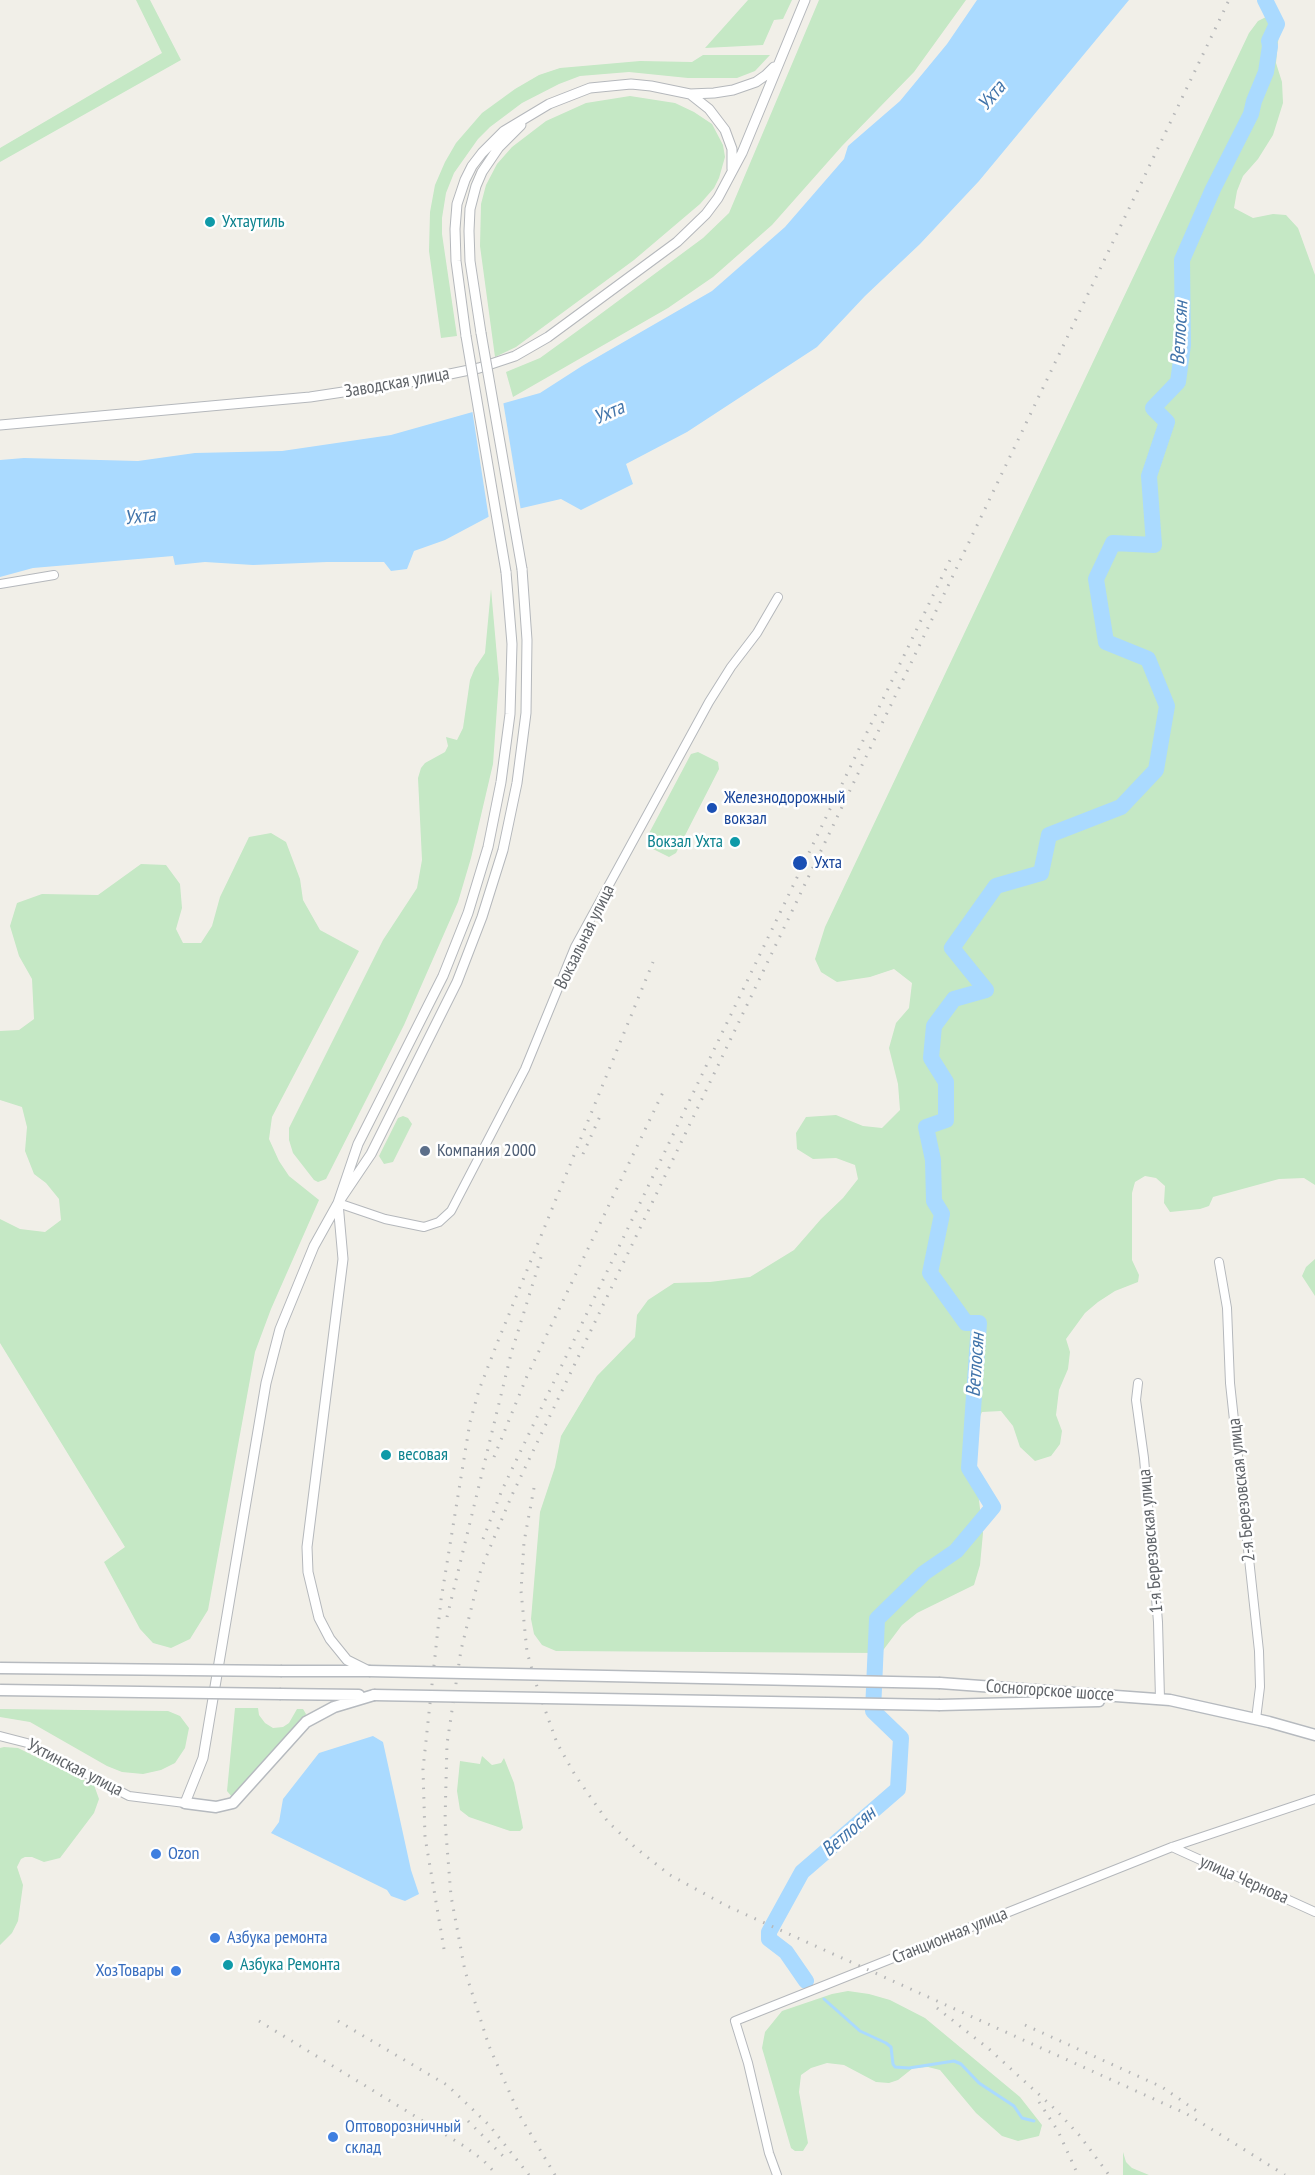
<!DOCTYPE html>
<meta charset="utf-8">
<style>
body{margin:0}
canvas{display:block;background:#f1efe8}
</style>
<canvas width="1315" height="2175"></canvas>
<script>
const ctx = document.querySelector('canvas').getContext('2d');
ctx.lineJoin = 'round';
function paint(path, color) { ctx.fillStyle = color; ctx.fill(path, 'evenodd'); }
const shape = rows => new Path2D(rows.map(r => 'M' + r).join(''));
function trace(path, color, width, dash) { ctx.strokeStyle = color; ctx.lineWidth = width; ctx.lineCap = dash ? 'butt' : 'round'; ctx.setLineDash(dash || []); ctx.stroke(path); }
function write(font, color, halo, rows, align = 'center') {
  ctx.font = font + ' "PT Sans Narrow",sans-serif'; ctx.lineWidth = 5; ctx.setLineDash([]); ctx.textBaseline = 'middle'; ctx.strokeStyle = halo; ctx.fillStyle = color; for (const [text, x, y, turn = 0] of rows) {
    ctx.save(); ctx.translate(x, y); ctx.rotate((+turn || 0) * Math.PI / 180); ctx.textAlign = isNaN(turn) ? turn : align; if (halo) ctx.strokeText(text, 0, 0); ctx.fillText(text, 0, 0); ctx.restore();
  }
}
paint(shape([
 [136,0,150,0,181,60,0,162,0,148,162,53],
 [748,0,792,0,783,19,774,20,763,45,705,48],
 [819,0,966,0,914,72,842,146,772,225,713,277,668,308,513,397,506,372,540,358,587,324,703,238,729,213],
 [1268,16,1280,22,1276,63,1282,82,1283,103,1273,135,1258,159,1243,176,1237,191,1234,208,1253,218,1273,214,1286,215,1298,228,1315,275,1315,1185,1304,1178,1279,1179,1213,1197,1209,1206,1200,1209,1170,1212,1164,1203,1165,1186,1156,1178,1145,1176,1135,1182,1132,1193,1132,1260,1139,1275,1138,1282,1115,1291,1098,1302,1085,1313,1066,1339,1070,1352,1068,1369,1059,1390,1056,1415,1062,1431,1060,1444,1051,1456,1035,1461,1020,1447,1013,1426,1001,1411,982,1412,971,1435,983,1533,980,1565,974,1585,917,1613,902,1625,881,1653,556,1651,542,1645,534,1634,531,1619,540,1512,555,1467,561,1436,597,1376,635,1337,637,1315,648,1300,674,1283,710,1282,750,1277,794,1250,821,1219,843,1198,858,1179,855,1165,836,1158,813,1159,797,1149,796,1133,806,1117,836,1115,863,1126,882,1128,900,1110,898,1084,889,1048,896,1023,909,1008,912,983,894,969,870,977,837,982,821,972,815,959,825,927,1249,33,1258,21],
 [703,55,770,55,755,71,737,78,688,78,629,72,580,76,559,84,522,103,490,127,478,139,454,173,446,193,442,218,442,234,457,336,441,338,429,251,430,212,435,185,445,162,456,143,482,113,515,89,539,75,560,68,640,61,692,62],
 [630,96,675,103,694,112,712,124,723,145,725,157,719,178,714,188,700,204,634,260,516,347,495,357,480,246,481,204,486,185,497,164,512,147,546,121,586,103],
 [491,589,499,679,493,764,471,858,458,902,404,1025,326,1179,318,1182,314,1180,293,1153,289,1140,289,1128,383,940,417,888,422,860,418,778,421,768,425,763,445,752,448,746,446,737,457,740,463,728,470,680,475,668,485,653],
 [698,752,718,762,719,769,676,853,669,857,647,846,646,839,691,754],
 [271,833,286,842,300,879,303,900,320,930,359,951,272,1117,269,1139,279,1161,289,1176,319,1200,271,1309,255,1352,208,1610,190,1639,171,1648,153,1643,140,1629,104,1562,125,1547,0,1343,0,1219,20,1229,45,1232,61,1220,59,1199,46,1183,34,1174,25,1151,27,1127,22,1107,0,1100,0,1031,19,1030,34,1019,32,979,19,956,10,926,17,903,42,894,98,895,141,864,166,865,180,884,182,908,176,929,183,943,201,943,212,926,220,897,249,837],
 [403,1116,408,1118,412,1124,393,1162,384,1164,379,1156,398,1118],
 [1315,1259,1315,1296,1302,1276,1306,1267],
 [235,1708,258,1708,259,1715,265,1723,273,1728,283,1727,289,1723,297,1709,303,1709,306,1714,305,1717,232,1797,227,1791],
 [0,1709,168,1711,180,1716,189,1728,185,1748,175,1763,161,1770,143,1774,122,1772,107,1766,30,1722,0,1717],
 [4,1747,18,1748,94,1785,99,1799,94,1813,60,1858,44,1862,32,1857,25,1857,21,1859,17,1867,23,1885,18,1921,12,1933,0,1945,0,1748],
 [482,1756,492,1765,501,1763,504,1758,514,1783,522,1822,523,1828,520,1831,510,1831,469,1817,460,1810,457,1791,460,1761,480,1764],
 [848,1991,869,1994,890,2000,925,2018,1020,2097,1042,2125,1039,2136,1018,2141,1002,2136,976,2113,940,2070,928,2067,913,2068,898,2080,889,2083,876,2082,844,2065,827,2063,811,2068,801,2075,799,2092,808,2143,803,2151,795,2151,791,2148,762,2048,765,2032,782,2011,832,1994],
 [1123,2152,1126,2162,1132,2168,1149,2175,1123,2175]
]), '#c5e8c5');
paint(shape([
 [977,0,1129,0,979,181,920,244,865,296,817,347,687,432,626,464,633,484,581,510,561,499,492,515,445,540,414,551,407,569,391,571,384,562,327,562,253,565,205,562,175,565,173,556,33,568,0,577,0,460,24,458,138,461,195,453,282,451,391,435,540,393,582,366,712,291,785,227,844,159,848,146,900,101,947,44],
 [373,1736,383,1742,411,1870,419,1894,405,1901,391,1896,387,1890,271,1833,279,1822,283,1799,319,1753]
]), '#aadaff');
paint(shape([
 [503,401,521,511,489,519,472,409]
]), '#f1efe8');
trace(shape([
 [824,1999,860,2031,886,2043,891,2047,893,2064,895,2067,909,2068,954,2061,961,2064,979,2083,1014,2106,1022,2118,1034,2121]
]), '#aadaff', 3);
trace(shape([
 [806,1981,786,1952,769,1939,769,1932,802,1872,898,1789,901,1738,873,1711,877,1619,924,1573,956,1551,993,1507,969,1468,979,1323,966,1323,930,1273,942,1214,934,1201,933,1160,926,1127,946,1120,946,1082,931,1058,934,1026,954,999,986,990,952,948,996,886,1041,873,1049,835,1121,807,1156,770,1167,706,1148,659,1106,642,1096,579,1113,543,1154,545,1149,476,1167,422,1153,408,1178,382,1183,345,1182,260,1213,189,1251,114,1254,101,1266,72,1270,46,1269,41,1277,24,1265,0]
]), '#aadaff', 16);
const minor = shape([
 [0,584,54,575],
 [338,1203,385,1219,424,1227,439,1222,451,1211,525,1069,575,947,709,702,731,667,757,633,778,597],
 [1219,1262,1227,1308,1230,1383,1259,1651,1260,1687,1256,1719],
 [1138,1383,1136,1400,1144,1458,1158,1622,1160,1699],
 [0,1736,27,1743,129,1796,185,1803],
 [1172,1847,1315,1912],
 [777,2175,769,2153,748,2063,735,2021,1172,1847,1315,1799]
]);
const tertiary = shape([
 [690,94,709,109,725,130,732,149,732,169],
 [481,333,470,261,469,231,470,209,476,186,482,172,499,147,521,125],
 [466,336,456,261,455,229,457,204,465,180,472,166,482,153,504,131,549,104,590,88,631,84,651,86,690,94,714,93,733,90,756,82,766,75,774,67],
 [0,425,310,397,416,381,479,368,515,356,548,337,677,242,706,214,718,198,742,153,805,0],
 [369,1671,347,1660,330,1639,319,1618,308,1572,307,1547,343,1259,338,1203,358,1144,443,976,468,913,488,847,501,782,510,714,512,644,506,572],
 [185,1803,203,1758,266,1383,280,1329,314,1246,338,1203,371,1154,457,982,482,917,503,850,517,783,526,713,527,640,522,569]
]);
const secondary = shape([
 [282,1671,369,1671],
 [940,1683,1170,1700,1269,1722,1315,1735],
 [281,1694,359,1695],
 [940,1705,1099,1701],
 [185,1803,216,1807,233,1803,306,1722,334,1707,374,1695]
]);
trace(minor, '#b5b8bc', 10);
trace(tertiary, '#b5b8bc', 11);
trace(secondary, '#b6babf', 13);
trace(minor, '#fff', 8);
trace(tertiary, '#fff', 9);
trace(secondary, '#fff', 10);
trace(shape([
 [583,1154,601,1114],
 [494,1457,527,1376,665,1088],
 [534,1488,524,1542,521,1591,527,1652,538,1690,557,1743,575,1775,608,1822,637,1849,670,1875,727,1906,1187,2114,1285,2175],
 [483,1539,502,1490,548,1394,952,556],
 [447,1617,511,1354,542,1254],
 [444,1949,425,1837,423,1769,441,1600,470,1422,479,1390,498,1341,653,962],
 [937,2008,989,2049,1056,2110,1080,2136,1109,2175],
 [259,2021,464,2146,483,2160,497,2175],
 [338,2021,447,2085,489,2125,529,2175],
 [1025,2025,1162,2087,1201,2114],
 [1039,2102,1058,2131,1078,2175],
 [468,2121,508,2161],
 [555,2175,520,2116,489,2046,465,1971,451,1896,445,1821,447,1744,461,1650,481,1569,512,1495,1229,0]
]), '#b6b7b8', 3, [1.5, 8]);
const tertiaryBridge = shape([
 [481,333,522,569],
 [466,336,506,572]
]);
const secondaryBridge = shape([
 [0,1668,282,1671],
 [369,1671,940,1683],
 [0,1690,281,1694],
 [374,1695,940,1705]
]);
trace(tertiaryBridge, '#b5b8bc', 11, []);
trace(secondaryBridge, '#b6babf', 13, []);
trace(tertiaryBridge, '#fff', 9);
trace(secondaryBridge, '#fff', 10);
for (const [x, y, r, color] of [
 [210,222,6,"#0f9aa8"],
 [712,808,6,"#1a4fb4"],
 [735,842,6,"#0f9aa8"],
 [800,863,8,"#1a4fb4"],
 [425,1151,6,"#5c6f8a"],
 [386,1455,6,"#0f9aa8"],
 [156,1854,6,"#3f7fe0"],
 [215,1938,6,"#3f7fe0"],
 [228,1965,6,"#0f9aa8"],
 [176,1971,6,"#3f7fe0"],
 [333,2137,6,"#3f7fe0"]
]) { const dot = new Path2D(); dot.arc(x, y, r, 0, 2 * Math.PI); ctx.fillStyle = color; ctx.fill(dot); trace(dot, '#fff', 2); }
write('18px', '#0d838f', '#fff', [
 ["Ухтаутиль",222,222],
 ["Вокзал Ухта",723,842,"right"],
 ["весовая",398,1455],
 ["Азбука Ремонта",240,1965]
], 'left');
write('18px', '#5f6368', '#fff', [
 ["Заводская улица",397,383,-10],
 ["Вокзальная улица",585,937,-64],
 ["2-я Березовская улица",1242,1490,-96],
 ["1-я Березовская улица",1151,1541,-95],
 ["Сосногорское шоссе",1050,1691,4],
 ["Ухтинская улица",75,1768,27],
 ["улица Чернова",1244,1880,24],
 ["Станционная улица",950,1936,-22]
]);
write('18px', '#164399', '#fff', [
 ["Железнодорожный",724,798],
 ["вокзал",724,819],
 ["Ухта",814,863]
], 'left');
write('18px', '#4e5e75', '#fff', [
 ["Компания 2000",437,1151]
], 'left');
write('18px', '#366cbe', '#fff', [
 ["Ozon",168,1854],
 ["Азбука ремонта",227,1938],
 ["ХозТовары",164,1971,"right"],
 ["Оптоворозничный",345,2127],
 ["склад",345,2148]
], 'left');
write('italic 20px', '#4174aa', '#fff', [
 ["Ухта",992,96,-50],
 ["Ветлосян",1180,333,-87],
 ["Ухта",609,413,-24],
 ["Ухта",140,517,-7],
 ["Ветлосян",976,1365,-86],
 ["Ветлосян",849,1832,-41]
]);
</script>
